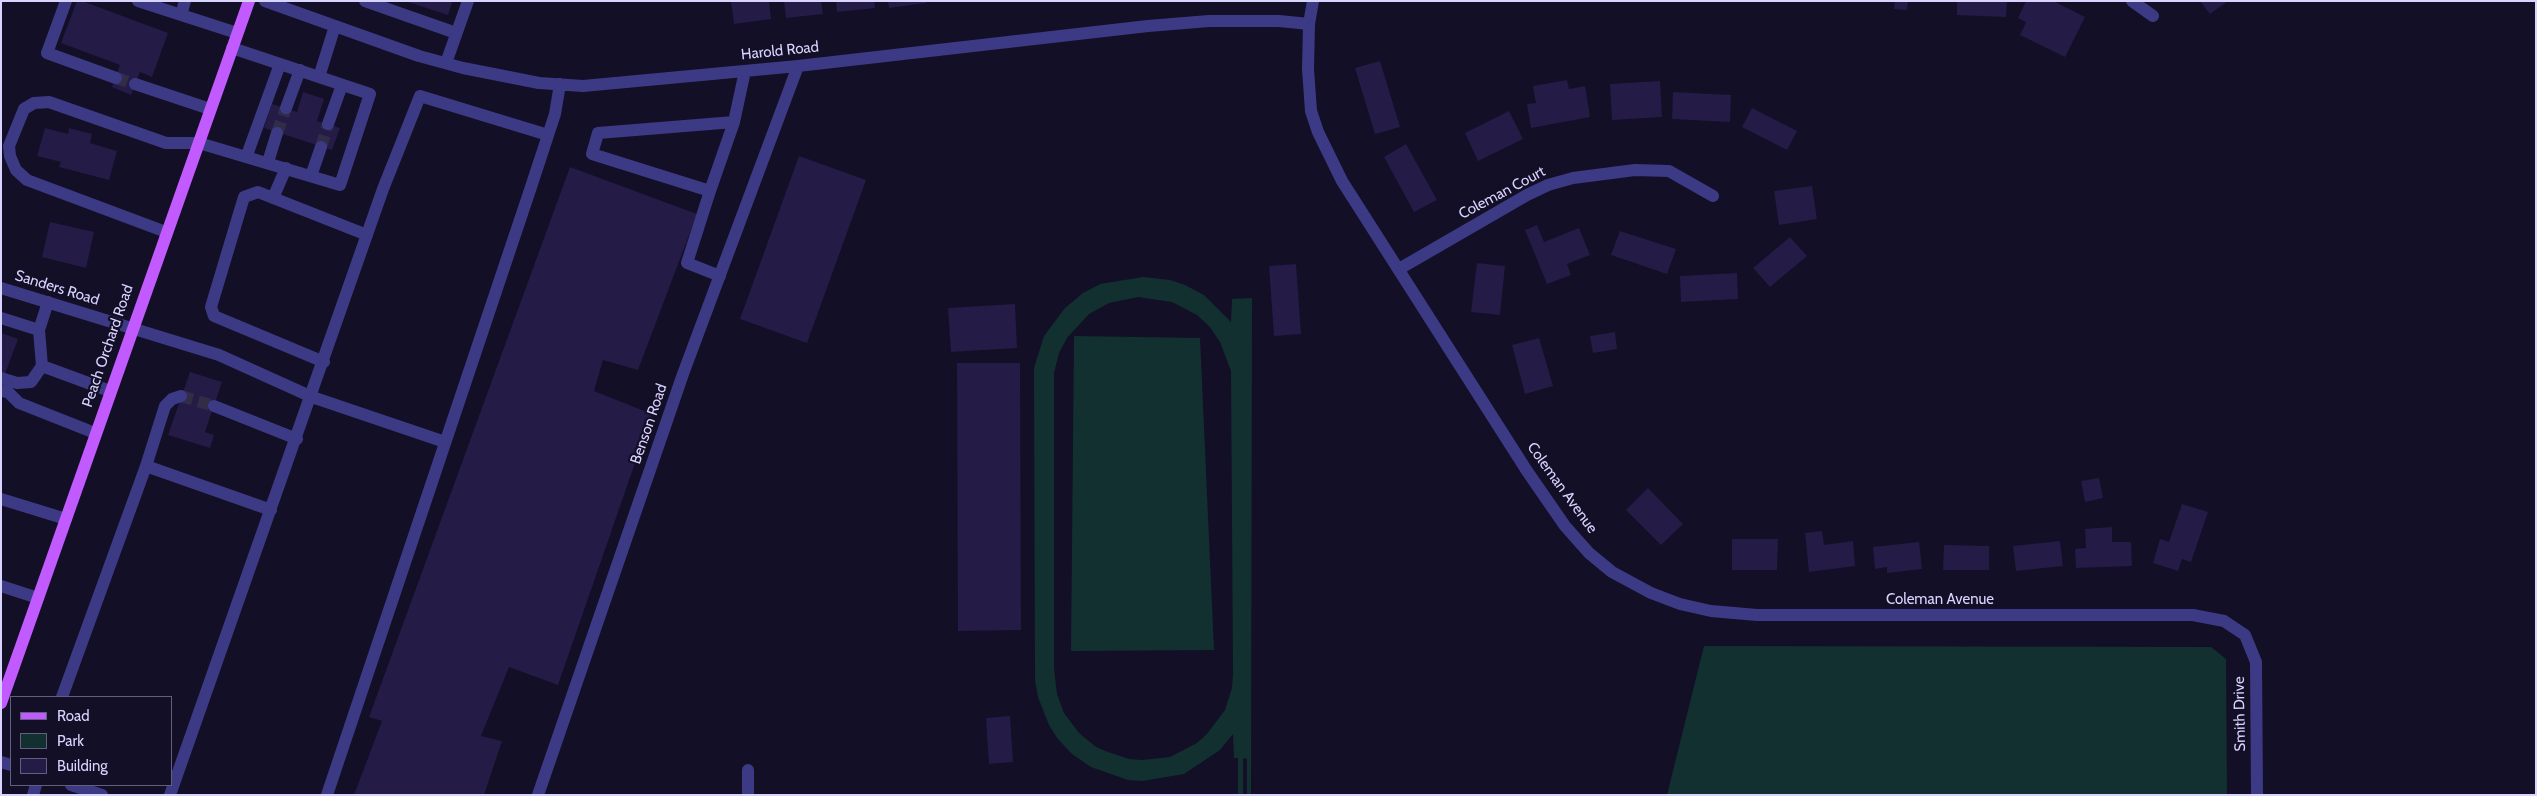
<!DOCTYPE html>
<style>
body{margin:0}
#map{position:relative;width:2537px;height:796px;overflow:hidden;background:#130f26;font-family:Cabin,sans-serif}
canvas{display:block}
.frame{position:absolute;inset:0;border:2px solid #d9d4ff;pointer-events:none}
.legend{position:absolute;left:10px;top:696px;width:162px;height:90px;box-sizing:border-box;background:#130f26;border:1px solid #625e7d;margin:0;padding:6px 9px;list-style:none;font-size:15px;color:#d9d4ff}
.legend li{display:flex;align-items:center;gap:10px;height:25px}
.legend b{width:25px;border:1px solid #625e7d}
</style>
<div id="map">
<canvas width="2537" height="796"></canvas>
<div class="frame"></div>
<ul class="legend">
<li><b style="height:6px;background:#c25bff"></b>Road</li>
<li><b style="height:14px;background:#12302f"></b>Park</li>
<li><b style="height:14px;background:#241b47"></b>Building</li>
</ul>
</div>
<script>
const ctx = document.querySelector('canvas').getContext('2d');
ctx.lineJoin = 'round';
function paint(path, color) { ctx.fillStyle = color; ctx.fill(path, 'evenodd'); }
const shape = rows => new Path2D(rows.map(r => 'M' + r).join(''));
function trace(path, color, width, dash) { ctx.strokeStyle = color; ctx.lineWidth = width; ctx.lineCap = dash ? 'butt' : 'round'; ctx.setLineDash(dash || []); ctx.stroke(path); }
function write(font, color, halo, rows, align = 'center') {
  ctx.font = font + ' Cabin,sans-serif'; ctx.lineWidth = 4.5; ctx.setLineDash([]); ctx.textBaseline = 'middle'; ctx.strokeStyle = halo; ctx.fillStyle = color; for (const [text, x, y, turn = 0] of rows) {
    ctx.save(); ctx.translate(x, y); ctx.rotate((+turn || 0) * Math.PI / 180); ctx.textAlign = isNaN(turn) ? turn : align; if (halo) ctx.strokeText(text, 0, 0); ctx.fillText(text, 0, 0); ctx.restore();
  }
}
paint(shape([
 [1143,277,1170,280,1185,285,1204,295,1231,322,1232,299,1252,298,1251,795,1247,795,1247,759,1243,758,1243,795,1238,795,1238,758,1234,758,1233,734,1220,750,1184,774,1142,781,1128,780,1091,767,1072,754,1057,738,1049,725,1038,697,1035,680,1034,368,1044,336,1065,308,1083,293,1100,284],
 [1138,297,1172,302,1197,315,1210,327,1220,342,1231,371,1233,673,1232,688,1225,710,1207,734,1197,743,1170,757,1142,760,1129,759,1108,752,1096,747,1079,733,1064,713,1057,694,1054,668,1054,373,1059,353,1067,338,1089,314,1109,303],
 [1074,336,1200,338,1214,650,1071,651],
 [1704,646,2211,647,2226,659,2227,795,1667,795]
]), '#12302f');
paint(shape([
 [77,1,82,1,168,33,152,77,140,72,131,95,112,87,120,65,61,43],
 [448,1,452,2,448,15,408,2],
 [731,1,769,1,771,19,734,24],
 [784,1,821,1,823,14,786,18],
 [836,1,874,1,875,8,837,12],
 [888,1,926,1,926,3,889,8],
 [1895,1,1908,1,1907,10,1894,9],
 [1957,1,2007,1,2006,17,1957,15],
 [2026,1,2053,1,2085,17,2065,57,2020,35,2026,22,2018,18],
 [2200,1,2228,1,2210,14],
 [1380,61,1400,127,1375,134,1355,68],
 [1567,80,1569,89,1585,86,1590,117,1531,128,1527,104,1536,103,1533,86],
 [1660,81,1662,117,1612,120,1610,84],
 [303,92,324,99,317,121,340,128,332,150,264,128,272,104,297,112],
 [1673,92,1731,95,1730,122,1672,119],
 [1752,108,1797,131,1787,150,1742,127],
 [1509,111,1523,139,1478,161,1465,133],
 [45,128,68,134,69,128,92,134,90,143,117,151,109,180,59,167,61,162,37,156],
 [1406,144,1437,200,1414,212,1384,157],
 [799,156,866,180,807,343,740,319],
 [570,167,697,214,638,370,603,360,594,391,652,414,558,685,509,667,481,736,502,741,484,795,354,795,382,721,369,717],
 [1812,186,1817,219,1779,225,1774,191],
 [50,222,94,232,86,268,42,257],
 [1537,225,1544,242,1579,228,1590,255,1567,264,1571,275,1547,284,1525,230],
 [1620,231,1676,249,1667,274,1611,255],
 [1790,237,1807,256,1770,287,1753,268],
 [1477,263,1505,266,1500,315,1471,312],
 [1296,264,1301,334,1274,336,1269,266],
 [1737,273,1738,299,1681,302,1680,276],
 [1015,304,1017,348,951,352,948,308],
 [1615,332,1617,349,1593,353,1590,336],
 [1,333,18,339,5,374,1,372],
 [1539,338,1553,386,1525,394,1512,345],
 [957,363,1020,363,1021,630,958,631],
 [190,372,222,382,205,432,214,435,210,448,168,435],
 [2099,478,2103,498,2085,502,2081,481],
 [1648,488,1683,524,1661,545,1626,510],
 [2182,504,2208,512,2191,562,2182,559,2178,571,2153,563,2160,539,2169,542],
 [2112,527,2112,542,2131,542,2132,566,2076,568,2075,549,2086,548,2085,529],
 [1822,531,1824,545,1853,541,1855,566,1809,572,1805,533],
 [1732,539,1778,539,1777,570,1732,570],
 [2060,541,2063,566,2016,571,2013,546],
 [1919,542,1922,569,1887,573,1887,567,1875,569,1873,547],
 [1944,545,1989,546,1989,570,1943,570],
 [1010,716,1013,762,989,764,986,718]
]), '#241b47');
trace(shape([
 [116,78,135,84],
 [277,133,286,108],
 [321,147,328,124],
 [181,396,214,406]
]), '#312d47', 12, [12, 6]);
trace(shape([
 [66,1,47,53,116,78],
 [138,1,237,33],
 [265,1,419,56,463,68,539,83,583,86,798,66,1148,26,1209,21,1279,21,1309,24],
 [365,1,456,33],
 [1313,1,1309,24,1308,69,1311,111,1318,132,1342,181,1527,471,1565,526,1589,553,1612,572,1651,593,1680,604,1711,611,1757,615,2193,615,2224,621,2245,635,2256,662,2257,795],
 [2132,1,2153,16],
 [181,15,185,1],
 [446,63,468,1],
 [319,77,335,26],
 [135,84,210,109],
 [286,108,300,70],
 [734,122,598,133,592,154,710,191,734,122,745,71],
 [328,124,342,85],
 [247,155,280,64],
 [268,162,277,133],
 [311,176,321,147],
 [710,191,687,263,720,276],
 [273,198,286,168],
 [166,232,27,180,16,170,10,156,9,146,24,109,34,103,49,102,166,143,199,143,340,185,370,94,232,48],
 [1399,269,1527,195,1548,185,1573,178,1635,170,1669,171,1713,196],
 [1,288,219,355,312,397,445,442],
 [48,302,39,330,42,366,110,391],
 [1,318,39,330],
 [324,362,214,316,211,307,244,197,258,192,367,235],
 [1,378,17,383,31,382,42,366],
 [1,391,8,392,19,403,95,433],
 [214,406,297,439],
 [146,466,165,406,172,399,181,396],
 [1,499,66,519],
 [1,586,38,598],
 [62,697,146,466,271,510],
 [1,762,11,765],
 [748,770,748,795],
 [71,785,102,795],
 [33,795,36,785],
 [170,795,383,189,420,96,548,135],
 [327,795,530,190,555,114,560,84],
 [538,795,683,374,798,66]
]), '#3d3a85', 12);
trace(shape([
 [1,703,249,1]
]), '#c25bff', 12);
write('15px', '#d9d4ff', '#130f26', [
 ["Harold Road",780,51,-6],
 ["Coleman Court",1502,193,-28],
 ["Sanders Road",57,288,17],
 ["Peach Orchard Road",108,346,-71],
 ["Benson Road",649,424,-71],
 ["Coleman Avenue",1562,488,54],
 ["Coleman Avenue",1940,600],
 ["Smith Drive",2240,714,-91]
]);
</script>
